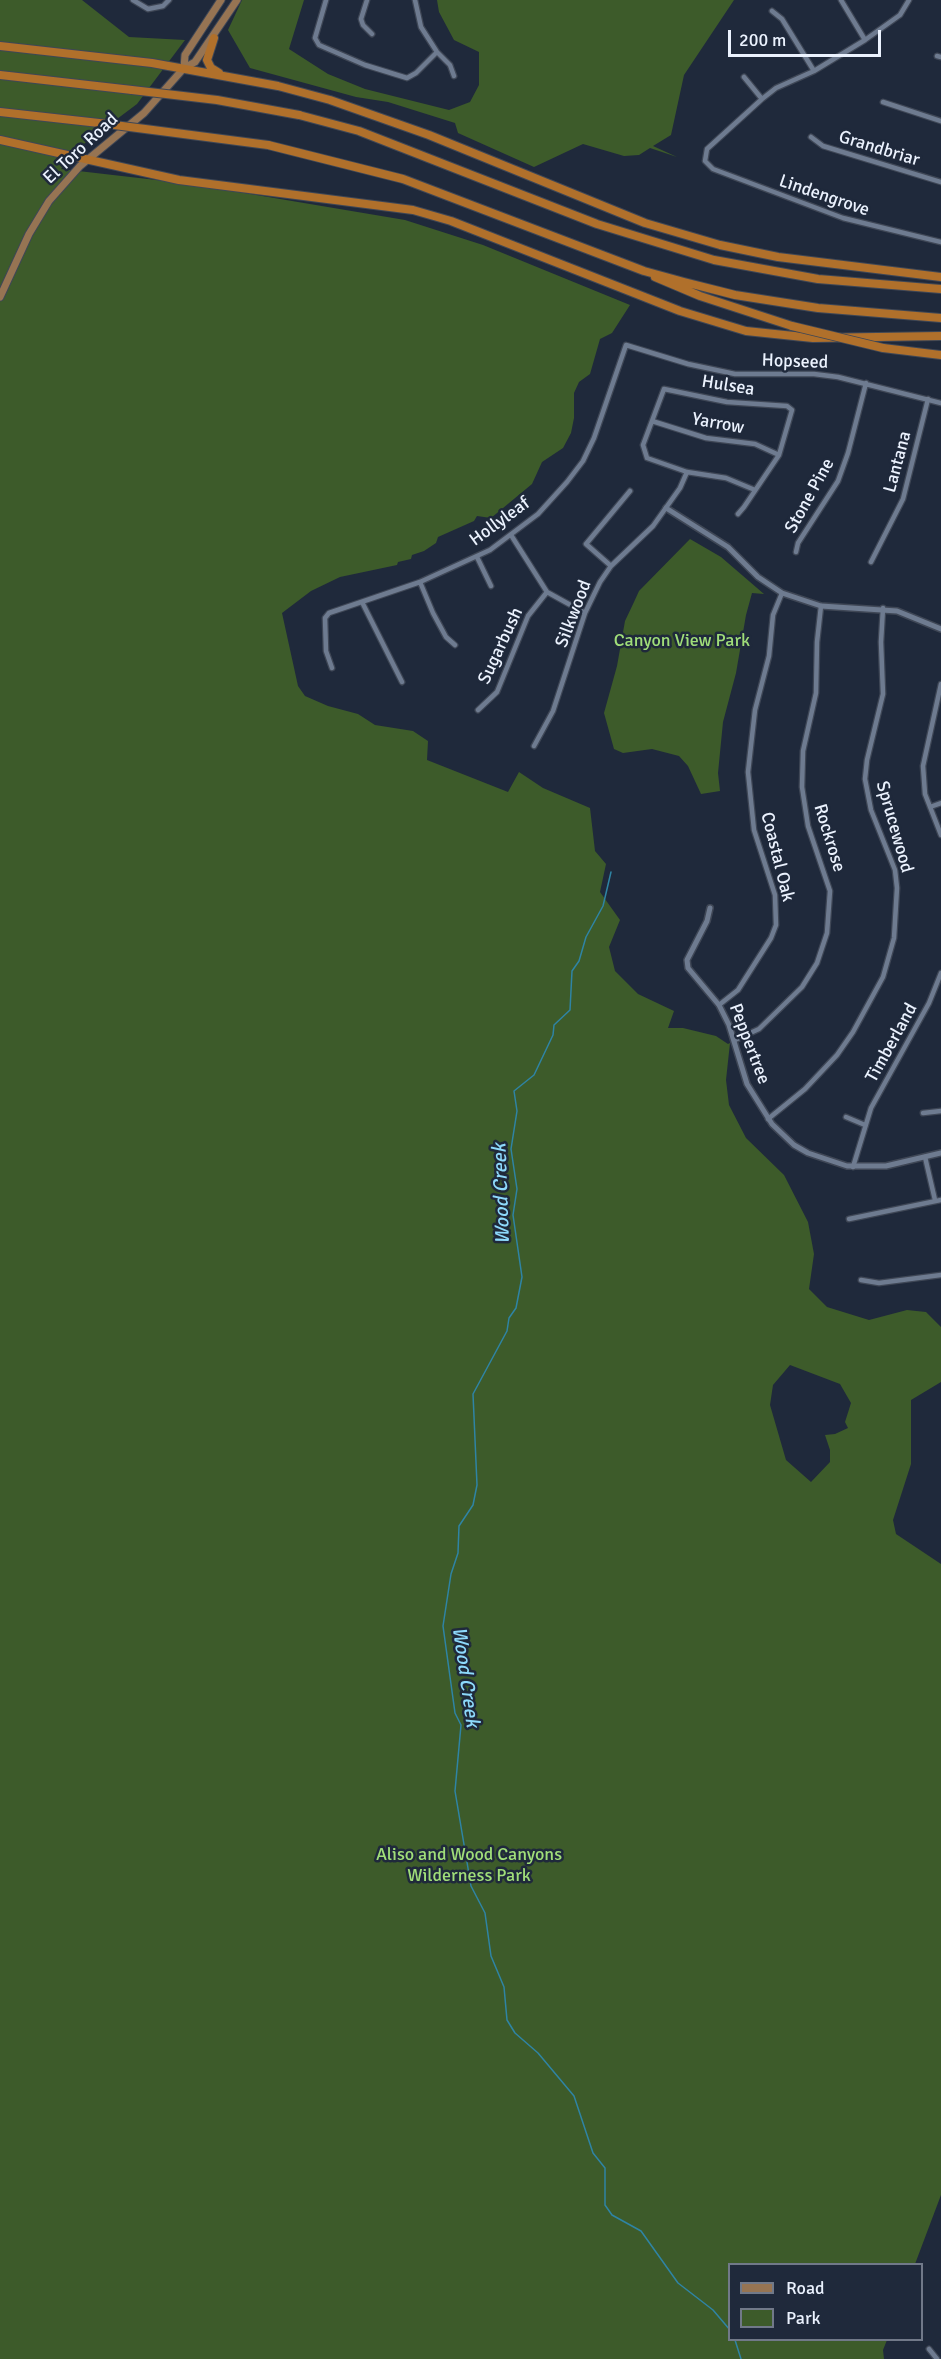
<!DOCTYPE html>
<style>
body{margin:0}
#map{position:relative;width:941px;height:2359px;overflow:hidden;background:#1f293b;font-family:Signika,sans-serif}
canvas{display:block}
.legend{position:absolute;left:728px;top:2263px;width:195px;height:78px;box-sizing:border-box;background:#1f293b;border:2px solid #717989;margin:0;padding:8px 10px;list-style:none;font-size:18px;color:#ebf2fe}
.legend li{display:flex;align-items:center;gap:12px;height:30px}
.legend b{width:30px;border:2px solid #717989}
.scale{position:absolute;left:728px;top:30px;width:153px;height:27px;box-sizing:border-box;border:3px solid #ebf2fe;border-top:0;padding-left:8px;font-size:18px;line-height:21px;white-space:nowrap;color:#ebf2fe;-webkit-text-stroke:4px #1f293b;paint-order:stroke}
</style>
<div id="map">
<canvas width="941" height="2359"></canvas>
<ul class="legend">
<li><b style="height:8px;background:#967453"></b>Road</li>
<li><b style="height:16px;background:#3d5b2a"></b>Park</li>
</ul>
<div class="scale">200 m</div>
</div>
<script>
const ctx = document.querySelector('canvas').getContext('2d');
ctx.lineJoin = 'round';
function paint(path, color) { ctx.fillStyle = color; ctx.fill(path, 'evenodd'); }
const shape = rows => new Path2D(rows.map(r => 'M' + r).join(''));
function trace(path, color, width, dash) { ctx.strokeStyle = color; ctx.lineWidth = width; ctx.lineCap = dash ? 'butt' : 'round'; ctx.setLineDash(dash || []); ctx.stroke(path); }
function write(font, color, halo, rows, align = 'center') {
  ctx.font = font + ' Signika,sans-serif'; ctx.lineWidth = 5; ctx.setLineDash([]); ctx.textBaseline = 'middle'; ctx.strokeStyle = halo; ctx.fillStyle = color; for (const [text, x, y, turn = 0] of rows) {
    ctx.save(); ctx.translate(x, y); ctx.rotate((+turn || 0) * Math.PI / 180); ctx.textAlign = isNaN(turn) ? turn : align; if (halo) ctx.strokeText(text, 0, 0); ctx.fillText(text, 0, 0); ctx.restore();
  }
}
paint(shape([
 [0,0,82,0,129,37,185,40,137,104,85,143,61,169,191,184,405,220,483,245,630,305,612,333,600,339,590,374,579,382,574,393,574,418,571,433,563,448,542,462,532,484,491,518,477,516,474,521,438,537,436,543,424,551,412,555,411,559,398,562,397,565,340,577,311,591,282,613,298,686,305,696,328,706,358,714,375,725,413,731,428,741,427,760,508,792,519,772,543,788,590,808,595,851,606,864,600,892,620,920,609,947,615,971,638,994,674,1011,668,1028,683,1028,716,1036,728,1044,730,1043,726,1080,729,1105,746,1138,784,1175,808,1222,814,1254,809,1289,827,1307,869,1320,907,1310,926,1312,941,1327,941,1382,911,1400,911,1464,893,1520,896,1534,941,1564,941,2195,915,2264,730,2264,730,2340,887,2340,883,2350,884,2359,0,2359],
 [790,1365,840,1384,851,1403,845,1422,848,1428,835,1434,825,1435,830,1450,830,1462,811,1482,786,1460,770,1405,773,1385],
 [242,0,304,0,289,49,328,74,365,89,449,110,470,102,479,85,479,52,454,40,439,12,437,0,734,0,684,75,671,135,653,146,677,157,650,148,639,155,624,156,583,144,534,167,458,133,455,123,388,102,356,97,250,68,228,30],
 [690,539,721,557,764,594,752,593,746,615,736,673,723,722,718,773,720,791,701,794,688,766,679,756,652,749,623,753,614,749,604,713,617,666,625,621,634,602,639,591]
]), '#3d5b2a');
trace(shape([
 [611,872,603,906,586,937,579,961,572,971,570,1010,554,1025,553,1035,534,1075,514,1091,517,1111,511,1149,517,1189,513,1215,522,1277,516,1308,509,1318,507,1331,473,1394,477,1485,473,1505,459,1526,458,1553,451,1574,443,1626,455,1713,461,1725,455,1791,471,1886,485,1913,491,1956,504,1987,507,2020,515,2033,538,2053,574,2096,593,2153,605,2168,605,2205,612,2215,641,2231,678,2283,713,2310,730,2330],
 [735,2340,741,2359]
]), '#2f84a4', 1.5);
const minor = shape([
 [133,0,148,9,163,6,169,0],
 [326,0,315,38,319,45,365,65,407,78,416,73,437,52],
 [367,0,361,19,363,25,372,34],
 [415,0,421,27,437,52,450,65,454,76],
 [841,0,865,40],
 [909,0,900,15,865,40,814,71,776,88,762,99,707,149,705,161,713,169,843,218,941,242],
 [772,11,782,19,814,71],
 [937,56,941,57],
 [744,77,762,99],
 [883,102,941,121],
 [811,137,823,146,941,182],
 [652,421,706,438,755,444,779,455],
 [738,514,744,507,779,455,792,410,787,406,727,402,664,389,643,445,647,458,687,472,726,478,755,490],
 [511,535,547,592,585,613],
 [796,552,798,543,838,481,848,453,866,383],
 [477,557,491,586],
 [871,562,903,499,928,399],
 [611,566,586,544,630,491],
 [420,582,433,613,446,637,455,645],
 [362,602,402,682],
 [332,668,326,651,325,618,329,613,420,582,490,550,538,514,567,482,583,461,594,438,626,345,688,364,735,374,814,374,838,377,941,403],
 [941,684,923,766,925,794,941,835],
 [478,710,497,692,528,616,547,592],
 [534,746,553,711,585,613,600,582,611,566,653,526,680,488,687,472],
 [930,807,941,803],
 [719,1005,738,990,771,938,776,925,775,895,754,830,748,772,755,710,769,656,773,615,782,593],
 [735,1040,759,1029,802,987,817,963,827,933,830,891,808,826,802,787,803,751,816,693,817,642,821,606],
 [923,1113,941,1111],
 [846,1117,865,1125],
 [768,1119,805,1089,837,1055,853,1032,883,977,894,938,897,888,895,870,871,810,865,779,867,760,883,694,881,642,883,608],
 [925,1157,935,1200],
 [853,1167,871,1108,929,1003,941,973],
 [849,1219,941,1200],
 [861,1280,879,1283,941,1275],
 [929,2349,937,2359]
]);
const tertiary = shape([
 [666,508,728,547,758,577,782,593,821,606,897,611,941,629],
 [710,908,707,921,687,960,688,968,719,1005,729,1025,747,1084,772,1124,794,1145,808,1153,847,1166,886,1166,941,1153]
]);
const primary = shape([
 [184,68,185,55,221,0],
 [0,297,29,234,49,201,80,166,144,113,184,68,195,62,237,0]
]);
const motorway = shape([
 [214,38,207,60,211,68,219,73],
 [0,46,152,63,278,86,330,100,429,135,645,223,720,245,778,257,941,277],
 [0,75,132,90],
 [0,112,99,123],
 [299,115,359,131,597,224,714,260,818,279,941,289],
 [0,140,179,180,413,210,451,221,680,311,746,331,813,338,941,336],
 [268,145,403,179,644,271,684,282,735,295,818,308,941,318],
 [655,277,700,296,792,326],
 [883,348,941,355]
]);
trace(minor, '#3f4756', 7);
trace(tertiary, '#3f4756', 8);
trace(primary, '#3f4756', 9);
trace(motorway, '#3f4756', 10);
trace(minor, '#6e7b90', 4.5);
trace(tertiary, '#6e7b90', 5);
trace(primary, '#967453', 7);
trace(motorway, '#b0702b', 8);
const motorwayBridge = shape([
 [132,90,217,100,299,115],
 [99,123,268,145],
 [792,326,883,348]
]);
trace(motorwayBridge, '#3f4756', 10, []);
trace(motorwayBridge, '#b0702b', 8);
write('18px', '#ebf2fe', '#1f293b', [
 ["El Toro Road",81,149,-43],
 ["Grandbriar",879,149,17],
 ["Lindengrove",824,196,19],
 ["Hopseed",795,362,2],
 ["Hulsea",728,386,9],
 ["Yarrow",718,424,10],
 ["Lantana",898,462,-75],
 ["Stone Pine",810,496,-61],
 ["Hollyleaf",500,522,-36],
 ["Silkwood",574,614,-69],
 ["Sugarbush",501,646,-65],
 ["Sprucewood",894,827,74],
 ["Rockrose",829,838,73],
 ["Coastal Oak",777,857,76],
 ["Timberland",892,1043,-61],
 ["Peppertree",749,1044,69]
]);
write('18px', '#a0de79', '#1f293b', [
 ["Canyon View Park",682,641],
 ["Aliso and Wood Canyons",469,1855],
 ["Wilderness Park",469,1876]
]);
write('italic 20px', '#8dd9fb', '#1f293b', [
 ["Wood Creek",502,1194,-92],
 ["Wood Creek",465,1677,82]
]);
</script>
